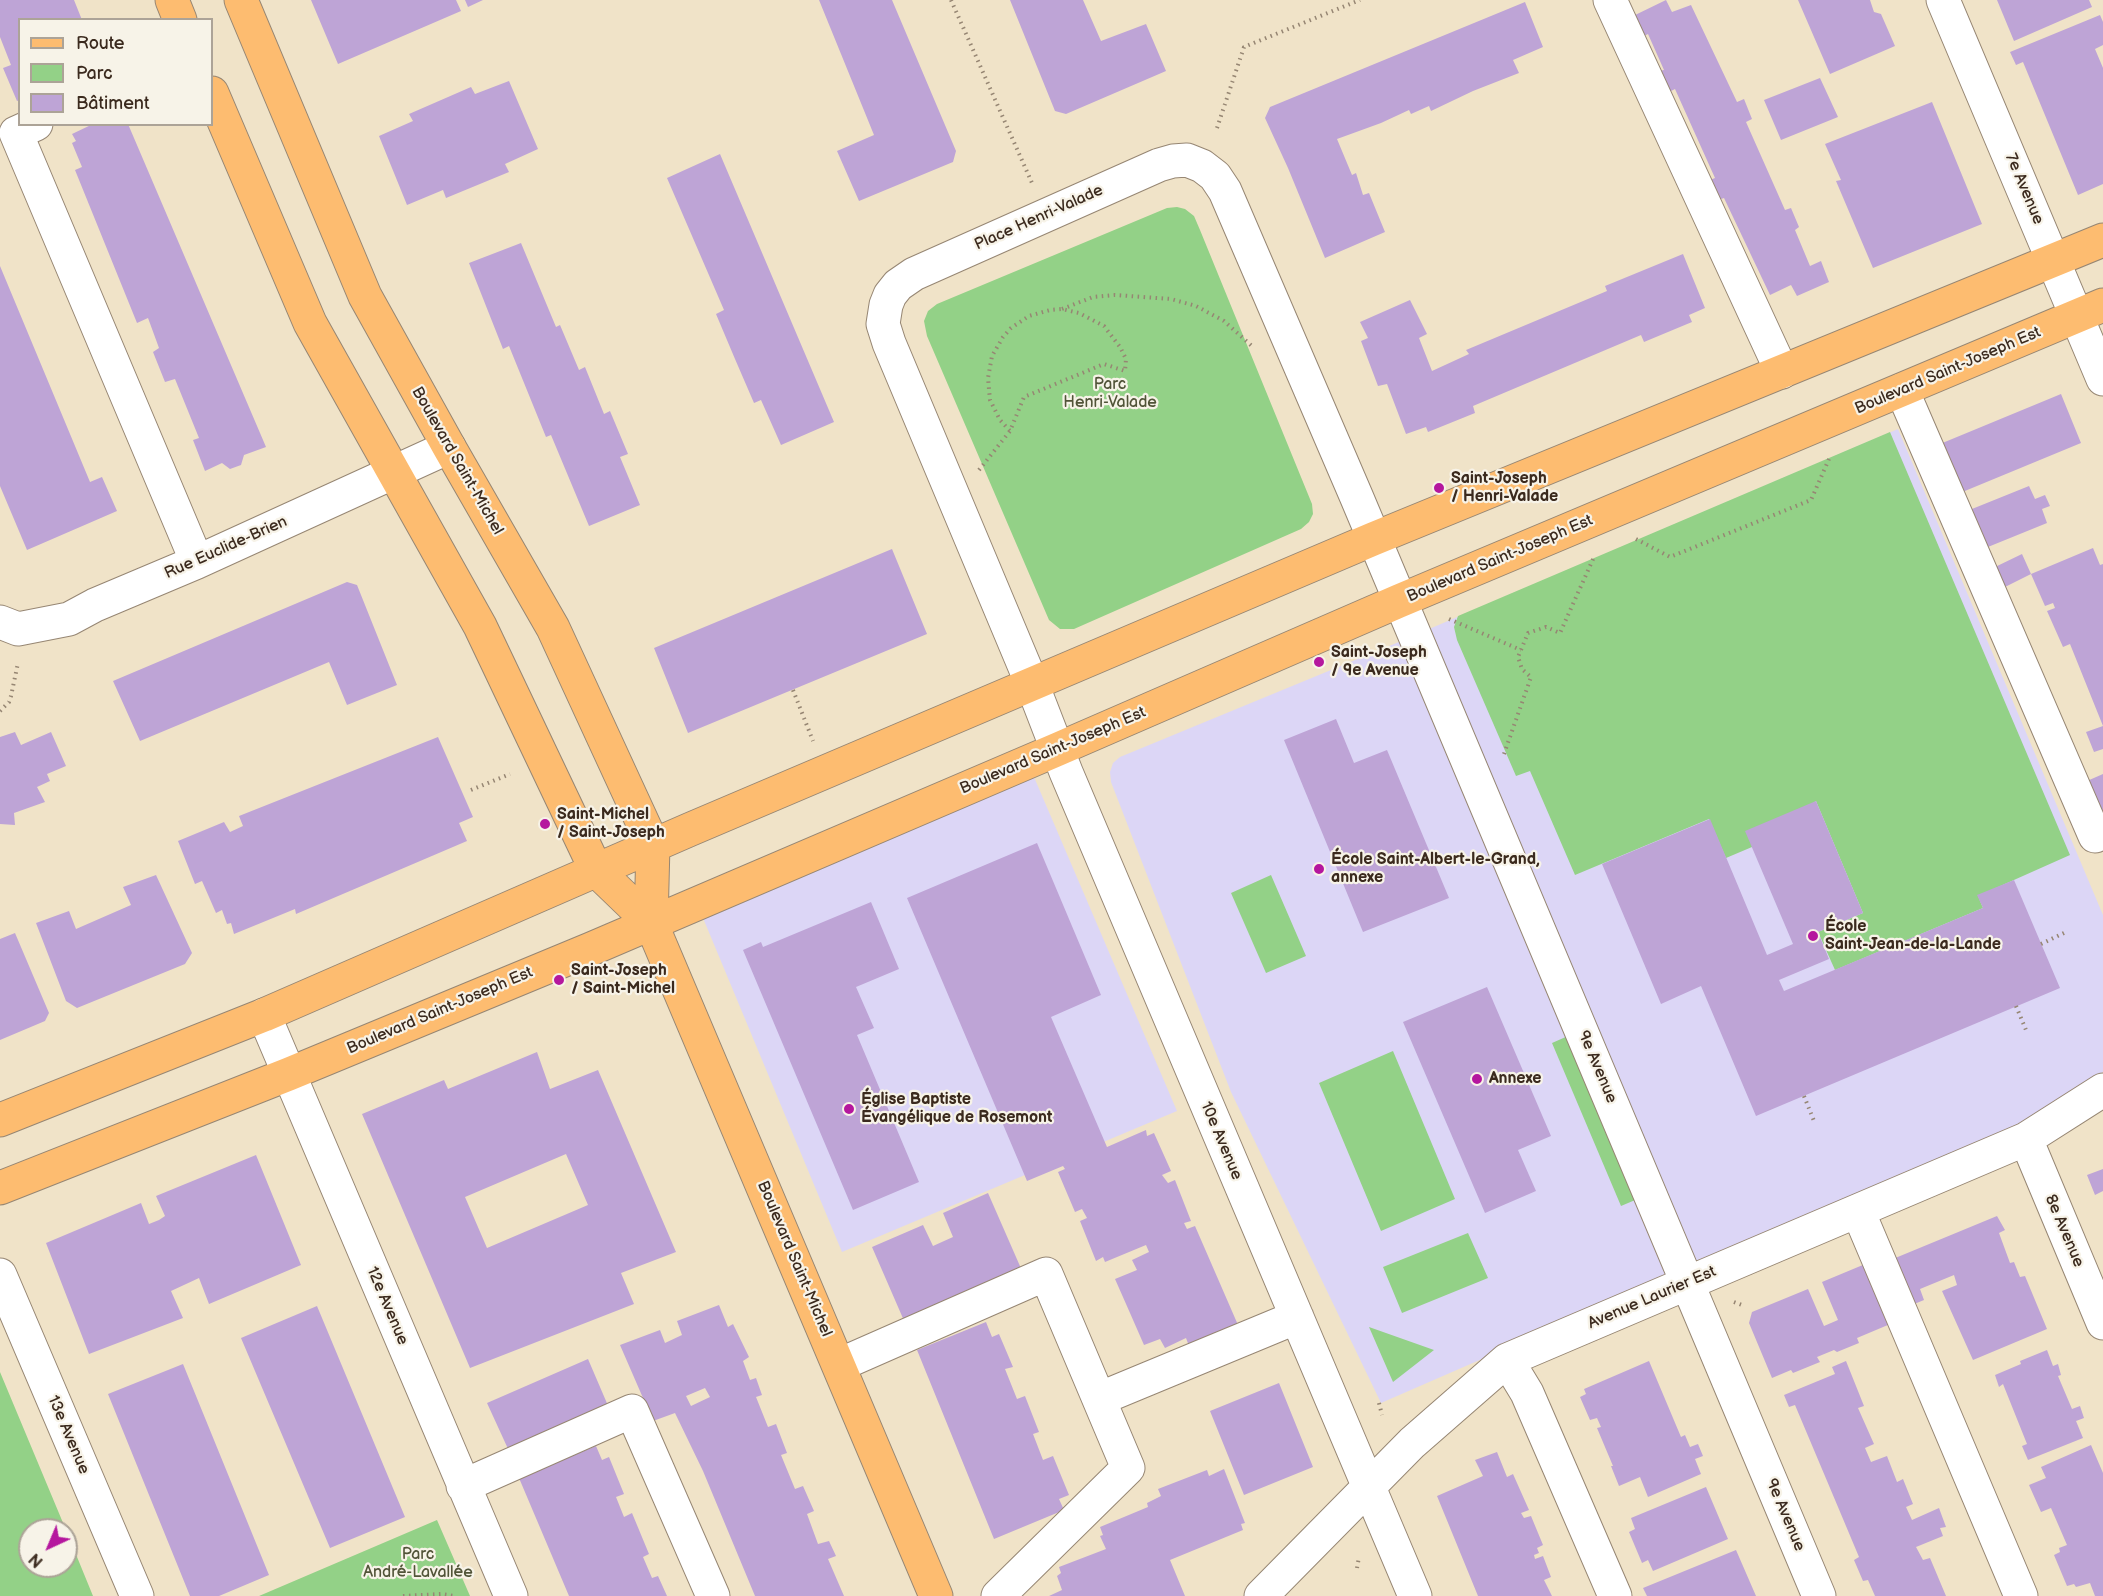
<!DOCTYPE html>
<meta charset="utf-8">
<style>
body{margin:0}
#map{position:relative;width:2103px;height:1596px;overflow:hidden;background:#f0e3c8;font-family:"Balsamiq Sans",sans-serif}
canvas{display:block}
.legend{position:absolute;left:18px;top:18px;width:195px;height:108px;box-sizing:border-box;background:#f7f3e8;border:2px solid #aca397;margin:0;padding:8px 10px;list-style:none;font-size:18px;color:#3b2a1e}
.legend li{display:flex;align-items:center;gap:12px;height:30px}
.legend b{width:30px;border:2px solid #aca397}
.north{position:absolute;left:18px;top:1518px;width:60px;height:60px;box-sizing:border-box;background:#f7f3e8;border:2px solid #aca397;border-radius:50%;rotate:224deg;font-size:16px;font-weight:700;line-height:24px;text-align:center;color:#3b2a1e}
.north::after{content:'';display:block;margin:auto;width:21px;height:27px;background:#b5179e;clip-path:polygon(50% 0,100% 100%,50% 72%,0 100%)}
</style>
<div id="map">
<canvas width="2103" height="1596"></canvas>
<ul class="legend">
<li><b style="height:8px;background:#fdbc70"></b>Route</li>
<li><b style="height:16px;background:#93d187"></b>Parc</li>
<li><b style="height:16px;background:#bea4d6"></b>Bâtiment</li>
</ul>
<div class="north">N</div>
</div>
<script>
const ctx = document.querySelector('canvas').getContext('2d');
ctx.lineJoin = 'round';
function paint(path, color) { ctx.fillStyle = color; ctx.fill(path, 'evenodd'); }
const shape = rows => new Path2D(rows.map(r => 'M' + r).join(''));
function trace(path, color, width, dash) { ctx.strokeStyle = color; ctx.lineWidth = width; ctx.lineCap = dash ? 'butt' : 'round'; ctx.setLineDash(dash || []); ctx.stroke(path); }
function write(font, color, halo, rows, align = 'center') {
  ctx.font = font + ' "Balsamiq Sans",sans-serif'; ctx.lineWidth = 4.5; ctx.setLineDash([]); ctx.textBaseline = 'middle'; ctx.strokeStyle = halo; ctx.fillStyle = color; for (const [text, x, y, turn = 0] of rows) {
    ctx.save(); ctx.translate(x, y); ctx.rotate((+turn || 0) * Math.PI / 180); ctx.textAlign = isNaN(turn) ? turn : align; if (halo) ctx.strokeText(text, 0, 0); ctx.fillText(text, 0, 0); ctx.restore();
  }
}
paint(shape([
 [1898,429,2103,915,2103,1072,2021,1124,1381,1403,1231,1092,1111,782,1110,772,1113,763,1120,757,1394,644],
 [1034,777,1177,1111,842,1252,703,918]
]), '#dcd6f6');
paint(shape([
 [1177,207,1185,209,1194,216,1200,230,1312,504,1313,514,1309,522,1301,529,1074,629,1060,629,1049,620,927,336,924,321,928,311,937,304,1167,208],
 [1890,432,2070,855,1978,896,1983,908,1835,970,1818,932,1863,913,1816,801,1752,847,1726,858,1709,819,1575,875,1530,771,1516,776,1457,640,1454,627,1458,616],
 [1271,875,1306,956,1266,973,1231,893],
 [1577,1032,1647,1195,1621,1206,1552,1043],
 [1393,1051,1455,1199,1381,1231,1319,1083],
 [1468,1233,1488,1278,1402,1313,1383,1267],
 [1369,1327,1434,1350,1393,1382],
 [0,1372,66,1530,30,1530,30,1566,66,1566,66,1530,93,1596,0,1596],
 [437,1520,470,1596,259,1596]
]), '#93d187');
paint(shape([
 [0,0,74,0,82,20,20,20,20,100,17,101,3,68,11,65,0,37],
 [311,0,456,0,461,11,338,64],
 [465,0,483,0,468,7],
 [819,0,892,0,956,151,953,162,859,201,837,151,874,135],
 [1010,0,1083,0,1101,41,1146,24,1166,71,1066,114,1055,111],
 [1666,0,1672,12,1691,5,1737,102,1744,99,1752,119,1746,122,1785,210,1791,208,1799,227,1795,230,1810,266,1821,261,1829,282,1797,296,1791,285,1770,295,1724,198,1718,200,1710,180,1715,178,1675,89,1669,92,1659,71,1664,70,1648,34,1640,38,1631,17],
 [1798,0,1870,0,1874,12,1881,14,1895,46,1830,74],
 [1997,0,2089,0,2092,7,2014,41],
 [1525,2,1543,47,1513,60,1519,73,1473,91,1431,111,1429,106,1411,114,1409,110,1381,123,1337,139,1352,175,1356,173,1363,195,1369,193,1385,232,1325,258,1288,168,1265,118,1270,107],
 [2100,15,2103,22,2103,45,2095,49,2103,68,2103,184,2078,195,2023,62,2016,65,2010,52],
 [1820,78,1838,117,1781,140,1764,100],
 [509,81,538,149,505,164,509,172,446,198,443,190,407,205,379,136,413,121,409,114,471,87,475,94],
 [1932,102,1982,224,1873,268,1836,181,1841,180,1825,144],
 [93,124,128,124,266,447,244,455,241,465,230,469,222,463,205,471,193,440,199,438,175,379,165,382,153,352,159,348,148,318,137,323,75,170,82,167,72,143,76,141,72,134],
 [720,154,834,422,781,445,761,400,754,403,735,359,716,314,724,310,667,178],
 [521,243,556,327,560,325,579,370,585,367,604,414,610,411,628,454,620,457,640,505,589,526,551,435,546,437,509,346,503,349,469,263],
 [1683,254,1705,308,1689,315,1692,322,1644,342,1641,335,1473,406,1475,413,1428,432,1426,427,1406,434,1387,384,1378,386,1361,341,1368,338,1360,322,1410,300,1427,334,1419,338,1432,371,1469,354,1466,350,1607,291,1605,286],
 [0,266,90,482,102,477,117,511,27,550,0,486],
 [2061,394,2081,443,1960,493,1940,444],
 [2029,486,2035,499,2045,495,2050,506,2042,509,2047,523,1983,549,1967,511],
 [2093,548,2100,565,2103,564,2103,726,2070,644,2063,647,2047,611,2055,608,2053,603,2045,606,2031,574],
 [892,549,927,634,688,733,654,648],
 [2022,554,2031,574,2003,588,1993,568],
 [347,582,357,585,397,685,347,705,329,662,140,741,113,681],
 [1336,719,1354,763,1387,750,1449,898,1363,932,1284,740],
 [2103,726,2103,749,2094,752,2086,732],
 [15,732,21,745,51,732,66,766,47,774,50,781,37,787,45,802,14,813,15,825,0,824,0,737],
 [438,737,473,817,459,823,467,841,296,914,295,909,234,934,231,923,227,924,222,910,216,913,202,881,195,884,178,841,224,822,230,832,243,826,239,816],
 [2103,774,2103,811,2101,812,2087,781],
 [1816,801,1863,913,1818,932,1829,959,1779,980,1784,991,1983,908,1977,895,2014,880,2060,988,1756,1116,1701,986,1661,1004,1602,864,1710,819,1767,955,1793,944,1745,831],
 [1037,843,1101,995,1051,1017,1107,1147,1146,1130,1147,1136,1154,1133,1171,1171,1162,1175,1168,1183,1175,1180,1191,1221,1184,1223,1187,1229,1195,1226,1238,1325,1189,1346,1186,1338,1165,1348,1160,1339,1144,1345,1130,1313,1115,1279,1137,1270,1132,1260,1149,1252,1146,1245,1105,1262,1103,1257,1096,1261,1080,1221,1087,1218,1082,1209,1075,1212,1058,1172,1065,1169,1063,1166,1027,1181,907,898],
 [156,875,192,953,185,964,77,1008,66,1001,36,923,69,911,76,929,131,905,123,887],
 [871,902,899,969,856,987,874,1028,857,1035,919,1182,853,1210,743,950,761,942,763,947],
 [15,933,49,1013,45,1021,0,1040,0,939],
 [1487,987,1551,1136,1518,1150,1536,1191,1485,1213,1403,1022],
 [537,1052,550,1089,598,1070,676,1252,621,1273,634,1304,470,1368,362,1114,444,1080,448,1089],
 [566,1154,588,1205,487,1248,465,1197],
 [256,1155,301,1265,209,1304,199,1278,171,1291,183,1318,89,1354,46,1243,141,1203,149,1224,159,1220,165,1216,156,1196],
 [2103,1169,2103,1191,2095,1195,2087,1175],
 [988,1193,1023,1273,905,1323,872,1247,923,1225,933,1246,953,1237,943,1213],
 [1997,1216,2005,1230,1999,1233,2010,1263,2014,1262,2020,1277,2025,1276,2047,1329,1973,1360,1942,1291,1957,1285,1954,1275,1920,1289,1924,1300,1907,1307,1888,1261],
 [1870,1262,1895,1322,1857,1338,1859,1343,1837,1352,1834,1350,1817,1357,1820,1362,1793,1373,1791,1370,1772,1378,1749,1323,1752,1312,1808,1289,1824,1326,1838,1320,1822,1282],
 [719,1305,728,1327,733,1324,749,1357,743,1361,750,1380,756,1378,762,1395,756,1397,768,1427,776,1424,787,1453,781,1455,795,1489,803,1486,814,1511,807,1514,818,1544,829,1541,836,1556,828,1559,844,1596,755,1596,703,1471,675,1413,653,1421,620,1345,660,1330,665,1343,682,1335,677,1321],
 [705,1388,710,1397,691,1406,686,1396],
 [317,1306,405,1517,330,1548,241,1338],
 [986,1322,992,1337,999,1334,1013,1367,1005,1369,1017,1399,1025,1396,1039,1432,1033,1434,1043,1460,1053,1456,1069,1495,1059,1499,1064,1510,994,1539,917,1350],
 [2047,1350,2053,1366,2058,1364,2061,1375,2058,1376,2072,1409,2080,1406,2084,1418,2076,1421,2083,1438,2028,1460,2022,1446,2027,1444,2003,1384,1999,1387,1995,1375,2021,1364,2020,1361],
 [588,1359,609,1408,509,1451,487,1403],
 [1649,1361,1681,1437,1685,1435,1690,1447,1698,1444,1703,1456,1695,1459,1701,1474,1648,1497,1640,1477,1619,1486,1611,1466,1613,1466,1597,1428,1601,1427,1597,1418,1590,1420,1580,1397,1586,1394,1584,1389],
 [1846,1361,1864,1406,1858,1408,1874,1444,1865,1448,1871,1462,1887,1456,1897,1482,1903,1479,1913,1504,1906,1507,1912,1520,1939,1508,1946,1527,1940,1528,1943,1536,1916,1547,1923,1560,1930,1558,1946,1596,1875,1596,1868,1580,1863,1581,1854,1560,1859,1557,1838,1507,1795,1405,1789,1407,1784,1395,1835,1374,1832,1367],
 [183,1364,269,1575,219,1596,190,1596,108,1394],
 [1279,1383,1313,1467,1244,1495,1210,1411],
 [2091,1445,2103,1473,2103,1596,2095,1596,2090,1583,2076,1587,2074,1584,2067,1586,2054,1555,2060,1552,2059,1548,2067,1545,2051,1508,2041,1512,2029,1485,2046,1478,2041,1467],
 [596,1446,602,1460,609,1457,624,1494,616,1497,624,1517,632,1513,649,1554,643,1557,652,1578,658,1576,667,1596,569,1596,519,1478],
 [1497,1452,1507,1477,1513,1474,1529,1510,1521,1513,1524,1518,1531,1516,1543,1545,1537,1548,1539,1553,1534,1555,1535,1559,1543,1556,1551,1577,1544,1580,1552,1596,1478,1596,1437,1496,1483,1476,1475,1460],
 [1224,1469,1245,1523,1241,1524,1243,1530,1170,1560,1185,1596,1049,1596,1062,1590,1057,1576,1061,1573,1059,1567,1106,1549,1100,1536,1103,1535,1100,1527,1148,1507,1147,1503,1161,1496,1158,1489,1207,1470,1209,1476],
 [1706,1487,1728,1539,1653,1571,1648,1560,1642,1563,1629,1532,1635,1529,1631,1518],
 [1736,1550,1756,1596,1647,1596,1643,1588]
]), '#bea4d6');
const minor = shape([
 [1610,0,1782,372],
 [1943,0,2103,379],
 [36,124,16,133,197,562],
 [1902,390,2095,836,2103,833],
 [0,622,18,629,69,619,95,605,197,562,449,447],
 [264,1015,511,1596],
 [2026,1139,2103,1323],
 [1858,1211,2021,1596],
 [0,1275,137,1596],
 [1507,1360,1527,1393,1615,1596],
 [839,1365,1046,1274,1128,1468,998,1596],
 [1099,1399,1297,1317],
 [463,1486,632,1411,713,1596],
 [1261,1596,1412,1443,1507,1360,2026,1139,2103,1090],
 [1415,1596,1066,772,1032,684,889,343,883,324,886,305,890,295,898,285,914,274,1159,165,1173,161,1187,160,1202,166,1215,176,1225,191,1357,498,1819,1596]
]);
const major = shape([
 [172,0,180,20],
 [241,0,365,296,449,447,553,628,653,845,651,923],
 [212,93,310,323,480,626,596,870,651,923,936,1596],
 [0,1120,264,1015,691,829,1373,539,2103,240],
 [0,1188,289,1074,591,949,1056,750,1399,601,2103,305]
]);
trace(minor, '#968673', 35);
trace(major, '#968673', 35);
trace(shape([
 [951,0,1032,183],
 [1217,128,1244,47,1360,0],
 [1062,309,1093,297,1115,295,1171,299,1196,306,1224,321,1253,347],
 [979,470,1010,431,1024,397,1104,364,1125,371,1126,359,1120,347,1104,326,1079,313,1062,309,1050,310,1029,316,1011,328,1003,337,992,356,988,378,990,400,1000,420,1010,431],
 [1636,539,1670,557,1811,500,1829,459],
 [1449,619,1521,650],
 [793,690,813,741],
 [0,711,9,702,11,696,18,663],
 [1504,754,1531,677,1522,669,1518,657,1528,633,1546,627,1560,633,1594,557],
 [471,790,510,774],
 [2041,944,2066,932],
 [2016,1006,2026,1030],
 [1804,1096,1814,1121],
 [1734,1302,1742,1305],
 [1379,1403,1382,1415],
 [1357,1568,1359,1557],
 [403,1596,441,1594,455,1596]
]), '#968673', 4, [1.5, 4.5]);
trace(minor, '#fff', 33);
trace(major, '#fdbc70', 33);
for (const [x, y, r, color] of [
 [1439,488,6,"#b5179e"],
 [1319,662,6,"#b5179e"],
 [545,824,6,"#b5179e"],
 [1319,869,6,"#b5179e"],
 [1813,936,6,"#b5179e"],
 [559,980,6,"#b5179e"],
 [1477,1079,6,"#b5179e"],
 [849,1109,6,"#b5179e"]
]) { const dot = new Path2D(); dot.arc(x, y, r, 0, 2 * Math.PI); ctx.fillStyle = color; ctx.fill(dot); trace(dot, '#f7f3e8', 2); }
write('16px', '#3b2a1e', '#f7f3e8', [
 ["7e Avenue",2024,189,67],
 ["Place Henri-Valade",1039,218,-24],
 ["Boulevard Saint-Joseph Est",1948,371,-23],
 ["Boulevard Saint-Michel",457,461,60],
 ["Rue Euclide-Brien",226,548,-24],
 ["Boulevard Saint-Joseph Est",1500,559,-23],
 ["Boulevard Saint-Joseph Est",1053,751,-23],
 ["Boulevard Saint-Joseph Est",440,1011,-23],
 ["9e Avenue",1597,1067,67],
 ["10e Avenue",1221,1141,67],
 ["8e Avenue",2064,1231,67],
 ["Boulevard Saint-Michel",794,1259,67],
 ["Avenue Laurier Est",1652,1298,-23],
 ["12e Avenue",387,1306,67],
 ["13e Avenue",68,1435,67],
 ["9e Avenue",1785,1515,67]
]);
write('16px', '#515438', '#f7f3e8', [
 ["Parc",1110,385],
 ["Henri-Valade",1110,403],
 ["Parc",418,1555],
 ["André-Lavallée",418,1573]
]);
write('bold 16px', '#3b2a1e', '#f7f3e8', [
 ["Saint-Joseph",1451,479],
 ["/ Henri-Valade",1451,497],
 ["Saint-Joseph",1331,653],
 ["/ 9e Avenue",1331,671],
 ["Saint-Michel",557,815],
 ["/ Saint-Joseph",557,833],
 ["École Saint-Albert-le-Grand,",1331,860],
 ["annexe",1331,878],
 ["École",1825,927],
 ["Saint-Jean-de-la-Lande",1825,945],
 ["Saint-Joseph",571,971],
 ["/ Saint-Michel",571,989],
 ["Annexe",1489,1079],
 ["Église Baptiste",861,1100],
 ["Évangélique de Rosemont",861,1118]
], 'left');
</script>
